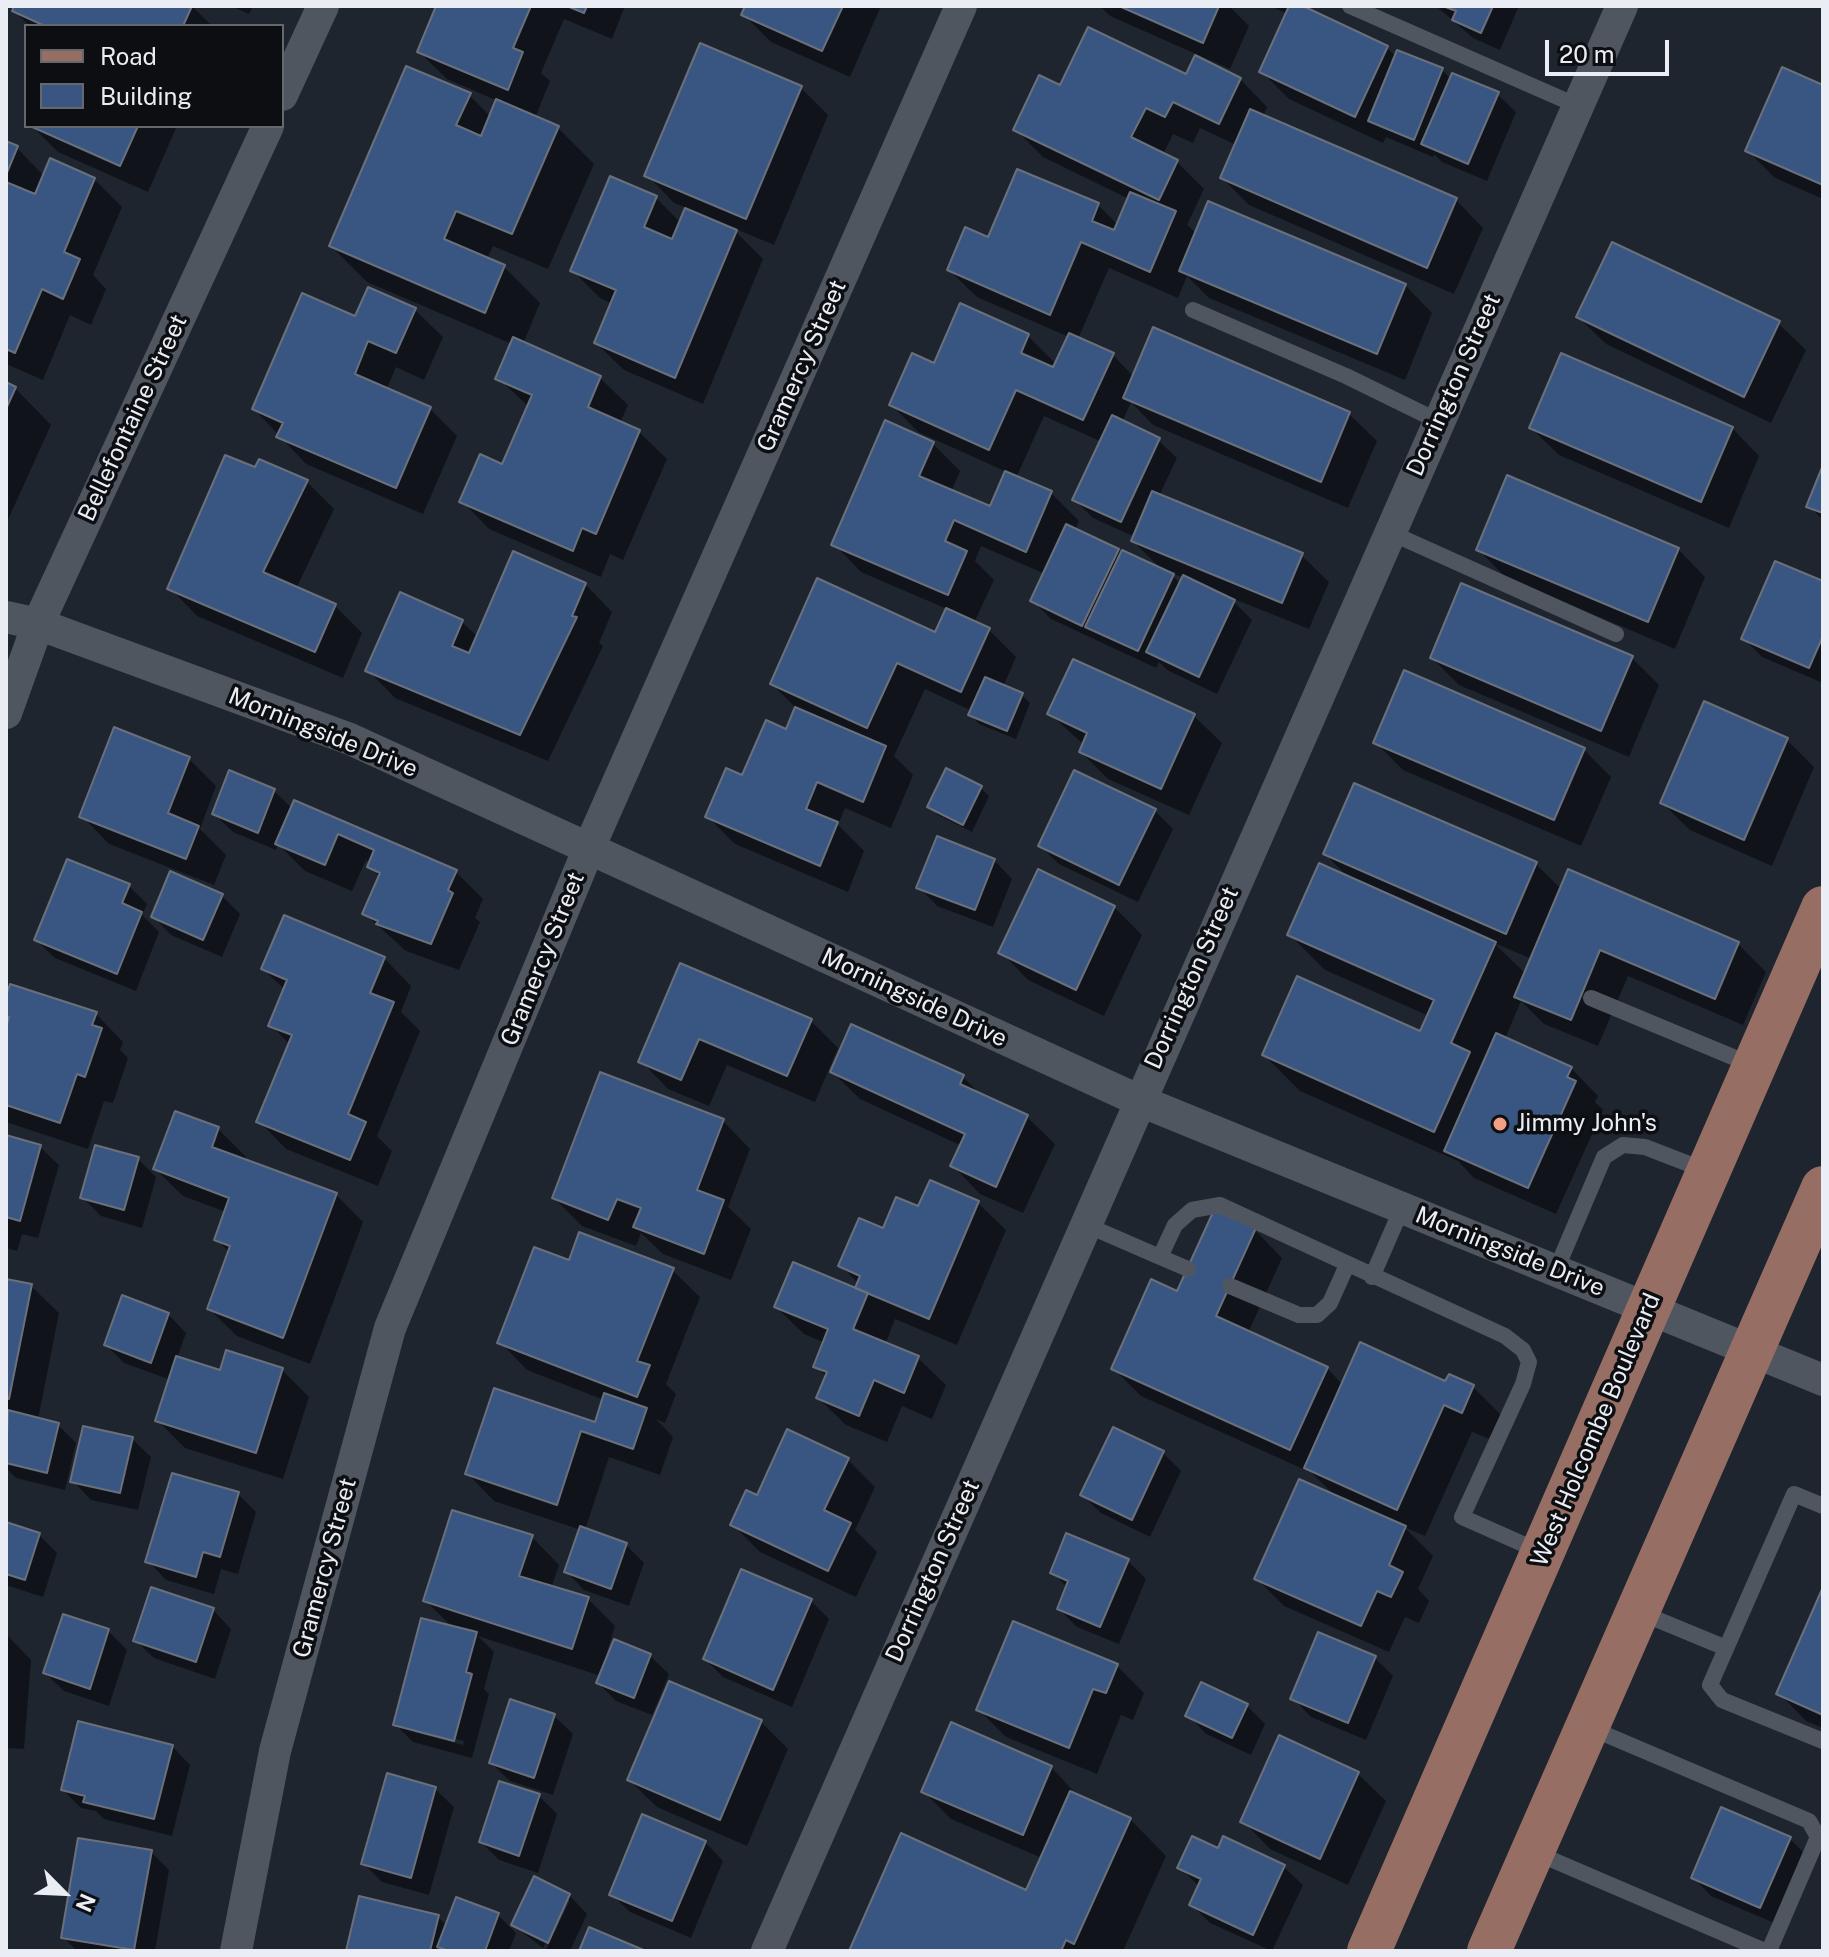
<!DOCTYPE html>
<style>
body{margin:0}
#map{position:relative;width:1829px;height:1957px;overflow:hidden;background:#1f252f;font-family:"Public Sans",sans-serif}
canvas{display:block}
.frame{position:absolute;inset:0;border:8px solid #eaeef4;pointer-events:none}
.legend{position:absolute;left:24px;top:24px;width:260px;height:104px;box-sizing:border-box;background:#0c0e12;border:2px solid #65686c;margin:0;padding:10px 14px;list-style:none;font-size:24px;color:#eaeef4}
.legend li{display:flex;align-items:center;gap:16px;height:40px}
.legend b{width:40px;border:2px solid #65686c}
.north{position:absolute;left:24px;top:1853px;width:80px;height:80px;-webkit-text-stroke:6px #0c0e12;paint-order:stroke;rotate:114deg;font-size:22px;font-weight:700;line-height:32px;text-align:center;color:#eaeef4}
.north::after{content:'';display:block;margin:auto;width:28px;height:36px;background:#eaeef4;clip-path:polygon(50% 0,100% 100%,50% 72%,0 100%)}
.scale{position:absolute;left:1545px;top:40px;width:124px;height:36px;box-sizing:border-box;border:4px solid #eaeef4;border-top:0;padding-left:10px;font-size:24px;line-height:28px;white-space:nowrap;color:#eaeef4;-webkit-text-stroke:6px #0c0e12;paint-order:stroke}
</style>
<div id="map">
<canvas width="1829" height="1957"></canvas>
<div class="frame"></div>
<ul class="legend">
<li><b style="height:10px;background:#976e64"></b>Road</li>
<li><b style="height:22px;background:#395682"></b>Building</li>
</ul>
<div class="north">N</div>
<div class="scale">20 m</div>
</div>
<script>
const ctx = document.querySelector('canvas').getContext('2d');
ctx.lineJoin = 'round';
function paint(path, color) { ctx.fillStyle = color; ctx.fill(path, 'evenodd'); }
const shape = rows => new Path2D(rows.map(r => 'M' + r).join(''));
function trace(path, color, width, dash) { ctx.strokeStyle = color; ctx.lineWidth = width; ctx.lineCap = dash ? 'butt' : 'round'; ctx.setLineDash(dash || []); ctx.stroke(path); }
function write(font, color, halo, rows, align = 'center') {
  ctx.font = font + ' "Public Sans",sans-serif'; ctx.lineWidth = 7; ctx.setLineDash([]); ctx.textBaseline = 'middle'; ctx.strokeStyle = halo; ctx.fillStyle = color; for (const [text, x, y, turn = 0] of rows) {
    ctx.save(); ctx.translate(x, y); ctx.rotate((+turn || 0) * Math.PI / 180); ctx.textAlign = isNaN(turn) ? turn : align; if (halo) ctx.strokeText(text, 0, 0); ctx.fillText(text, 0, 0); ctx.restore();
  }
}
paint(shape([
 [17,6,192,6,212,26,30,26,14,11],
 [231,6,253,6,249,14],
 [438,6,625,6,612,39,564,19,541,73,550,81,535,118,558,128,594,164,548,269,493,246,487,259,504,267,540,303,523,344,600,378,628,405,620,423,639,432,667,459,623,560,610,554,601,577,489,529,462,501,503,467,529,407,498,378,512,344,367,282,331,246,469,95,491,117,498,101,447,79,419,52],
 [748,6,881,6,850,77,771,42,744,15],
 [1100,6,1229,6,1249,26,1230,69,1110,16],
 [1270,6,1309,6,1307,10,1387,48,1396,56,1442,70,1451,79,1497,94,1516,112,1487,181,1442,162,1434,154,1433,157,1386,137,1383,143,1289,99,1261,71,1288,14],
 [1436,6,1519,6,1500,50,1473,38],
 [1187,77,1240,79,1267,107,1263,117,1456,200,1483,228,1454,294,1249,205,1222,178,1236,145,1200,128,1193,143,1173,134,1163,155,1177,162,1204,189,1187,225,1197,234,1405,285,1432,313,1405,380,1209,298,1187,276,1178,298,1109,268,1078,339,1113,355,1134,377,1349,414,1377,441,1348,508,1153,425,1131,402,1122,422,1158,440,1177,458,1159,496,1301,555,1329,582,1309,629,1229,597,1252,620,1217,694,1167,670,1159,662,1156,668,1051,619,1032,600,1045,574,981,546,975,561,994,580,974,623,989,630,1016,657,1003,687,1022,695,1030,703,1016,739,979,724,971,715,972,711,925,689,894,756,913,775,891,828,845,808,838,825,864,851,848,892,735,844,707,816,787,731,797,709,772,684,936,634,947,609,861,572,834,544,933,444,960,471,951,492,991,509,1007,472,918,432,891,404,935,366,1028,336,1056,364,1069,337,977,297,949,270,989,239,1098,205,1118,225,1129,199,1043,157,1015,129,1061,88],
 [1044,416,1102,442,1075,500,1093,518,1135,537,1133,541,1163,571,1075,530,1079,521,1051,493,1016,478],
 [1169,572,1184,578,1181,584],
 [1823,87,1823,199,1775,178,1747,150],
 [801,88,828,115,774,245,731,227,763,259,703,404,624,370,596,343,613,304,600,298,573,271,656,198,681,223,687,208,674,203,647,175],
 [32,126,177,126,148,192,58,152],
 [6,143,17,148,44,176,94,179,122,207,93,275,106,289,91,325,70,315,43,380,6,364],
 [415,310,443,337,424,380,396,367,387,388,430,409,457,436,423,514,306,464,254,409,356,319],
 [1578,317,1778,323,1806,350,1771,423,1606,344],
 [6,384,15,388,51,425,6,524],
 [1531,428,1732,428,1759,456,1729,528,1559,455],
 [256,470,306,481,334,509,296,589,335,606,362,633,343,678,197,616,170,588],
 [1823,470,1823,520,1809,506],
 [1478,549,1678,549,1705,577,1675,649,1505,577],
 [1823,583,1823,683,1762,657,1744,639],
 [585,584,612,612,599,643,603,646,548,761,395,698,368,670,462,622,478,637],
 [1432,658,1632,658,1659,685,1629,757,1459,685],
 [1074,661,1194,716,1222,743,1189,815,1108,779,1081,752,1084,745,1050,714],
 [1787,740,1814,767,1772,866,1690,830,1662,803],
 [1375,742,1584,750,1611,777,1581,846,1403,770],
 [189,759,216,786,200,829,226,855,214,885,109,844,82,816],
 [980,787,989,796,972,832,938,815,929,806],
 [274,791,293,809,455,871,483,899,475,918,480,922,459,970,406,951,364,913,380,877,370,867,371,863,366,860,352,891,305,871,278,844,276,850,233,832,214,814],
 [1155,811,1173,829,1138,902,1059,864,1040,846],
 [1325,854,1536,864,1562,890,1569,872,1738,944,1766,972,1743,1025,1628,976,1598,1046,1544,1024,1521,1001,1505,1039,1571,1068,1598,1096,1595,1102,1603,1110,1556,1214,1474,1178,1458,1161,1300,1091,1264,1055,1421,1033,1429,1016,1325,970,1289,934,1351,880],
 [1494,943,1532,959,1526,974],
 [994,860,1012,879,993,927,937,906,919,887],
 [129,886,147,904,142,915,159,932,136,991,55,958,36,940],
 [222,896,240,914,222,957,171,935,153,916],
 [1114,907,1142,935,1104,1016,1028,980,1001,952],
 [384,958,411,986,401,1012,420,1031,377,1136,392,1151,378,1186,286,1149,259,1121,290,1045,271,1025,285,990,263,969],
 [681,965,810,1020,838,1048,815,1102,727,1065,709,1106,668,1089,641,1061],
 [6,1003,96,1014,123,1042,120,1050,128,1058,113,1103,104,1101,88,1149,6,1122,6,1035,10,1022,6,1018],
 [832,1072,963,1077,982,1096,1027,1117,1055,1144,1023,1213,980,1194,953,1166,962,1146,860,1099],
 [723,1121,750,1149,728,1207,751,1229,731,1280,663,1254,641,1233,636,1246,582,1226,554,1198],
 [218,1129,246,1157,244,1161,336,1195,363,1222,310,1364,237,1336,209,1309,230,1253,216,1239,226,1212,183,1196,155,1169],
 [6,1137,40,1147,59,1165,38,1238,22,1234,17,1251,6,1248],
 [138,1159,156,1177,142,1228,101,1216,82,1197],
 [931,1182,978,1203,1006,1230,957,1345,895,1319,885,1345,918,1358,946,1385,932,1419,902,1406,887,1442,846,1425,818,1398,827,1377,815,1366,825,1343,804,1334,776,1307,856,1291,859,1284,841,1266,884,1230,920,1209],
 [1255,1230,1282,1258,1248,1333,1327,1368,1343,1385,1447,1384,1450,1377,1473,1387,1501,1415,1490,1439,1472,1432,1425,1536,1404,1527,1433,1556,1418,1589,1429,1601,1419,1623,1405,1617,1389,1652,1284,1606,1257,1579,1337,1498,1312,1473,1141,1396,1113,1368,1178,1294],
 [570,1263,672,1270,700,1297,666,1384,676,1394,665,1423,656,1419,673,1437,660,1475,609,1457,585,1530,626,1545,644,1563,629,1606,584,1590,566,1571,581,1530,494,1501,467,1473,596,1425,604,1400,527,1370,500,1342],
 [6,1281,31,1286,59,1313,38,1420,58,1425,76,1443,65,1490,16,1478,6,1468],
 [168,1314,186,1333,177,1358,222,1372,282,1370,309,1397,283,1479,185,1448,158,1421,171,1380,124,1363,106,1345],
 [132,1439,151,1457,138,1510,91,1500,73,1481],
 [1163,1453,1181,1471,1150,1537,1101,1513,1082,1495],
 [848,1460,875,1487,855,1530,877,1552,856,1597,760,1552,732,1524,758,1497],
 [238,1494,256,1512,238,1574,221,1569,214,1594,166,1580,148,1561],
 [6,1524,39,1535,57,1553,43,1597,6,1585],
 [532,1537,559,1565,551,1588,588,1599,615,1626,607,1652,650,1656,669,1674,652,1715,616,1701,598,1683,601,1676,478,1636,494,1652,484,1689,489,1694,472,1758,413,1742,395,1724,453,1628,425,1600],
 [414,1728,464,1741,463,1745,414,1732],
 [1128,1561,1146,1579,1119,1644,1077,1627,1059,1609,1068,1588,1052,1572],
 [1823,1592,1823,1728,1806,1721,1779,1693],
 [811,1601,829,1619,792,1707,723,1677,705,1659],
 [213,1610,231,1629,215,1679,154,1658,135,1640],
 [108,1631,127,1650,109,1706,64,1691,45,1673],
 [6,1634,31,1660,24,1749,6,1748],
 [1375,1658,1393,1676,1366,1740,1311,1717,1293,1698],
 [1117,1666,1144,1693,1133,1720,1121,1715,1097,1774,1006,1737,979,1710],
 [1247,1706,1265,1724,1251,1755,1206,1734,1188,1715],
 [554,1716,573,1734,553,1795,510,1781,491,1763],
 [761,1722,788,1749,747,1846,657,1807,629,1780],
 [1280,1738,1358,1774,1386,1801,1348,1885,1270,1849,1243,1821],
 [172,1746,190,1765,172,1836,104,1819,96,1811,81,1808,63,1790],
 [1051,1767,1078,1796,1130,1819,1166,1856,1123,1951,851,1951,1027,1892,1042,1858,951,1819,923,1791],
 [435,1789,454,1807,429,1895,382,1882,364,1864],
 [539,1796,557,1814,538,1873,499,1860,481,1842],
 [1224,1839,1284,1867,1303,1885,1272,1951,1210,1923,1192,1905,1200,1887,1179,1867,1219,1851],
 [1790,1839,1808,1857,1779,1925,1711,1896,1693,1877],
 [705,1842,723,1861,691,1938,630,1912,611,1894],
 [151,1852,169,1870,155,1951,77,1951,63,1937],
 [569,1895,587,1914,570,1951,546,1950,570,1900,565,1900,543,1948,513,1925],
 [498,1915,516,1933,509,1951,348,1951,438,1917,447,1926]
]), '#0007');
const building = shape([
 [14,6,192,6,183,26,45,26,12,11,14,6],
 [436,6,531,6,513,48,523,52,508,90,417,52,436,6],
 [567,6,587,6,584,13,567,6],
 [745,6,843,6,822,51,741,15,745,6],
 [1119,6,1219,6,1203,43,1119,6],
 [1289,6,1303,6,1388,46,1355,117,1259,72,1289,6],
 [1443,6,1493,6,1481,33,1452,20,1456,11,1443,6],
 [1088,27,1186,74,1195,55,1241,78,1219,124,1173,102,1165,117,1146,108,1131,137,1178,160,1159,200,1013,130,1039,75,1060,85,1088,27],
 [700,43,802,86,746,219,644,176,700,43],
 [1397,50,1443,68,1414,140,1368,121,1397,50],
 [406,66,471,93,456,125,481,136,496,99,559,126,512,234,456,211,444,239,505,265,485,313,329,246,406,66],
 [1782,67,1823,85,1823,185,1745,151,1782,67],
 [1452,73,1499,92,1468,164,1421,144,1452,73],
 [1250,109,1457,198,1427,268,1220,178,1250,109],
 [30,126,138,126,120,166,30,126],
 [6,141,18,146,6,175,6,141],
 [50,158,95,178,64,252,80,259,63,299,42,289,15,353,6,349,6,182,35,194,50,158],
 [1017,169,1099,203,1092,221,1114,230,1130,192,1176,211,1150,272,1081,242,1050,315,947,270,965,227,988,237,1017,169],
 [610,176,657,196,644,227,672,239,685,208,737,230,675,378,594,343,616,290,570,271,610,176],
 [1208,201,1406,284,1377,354,1179,271,1208,201],
 [1612,242,1780,321,1744,397,1576,317,1612,242],
 [368,287,416,308,396,353,368,341,355,374,431,407,396,488,276,437,283,423,252,409,302,293,355,316,368,287],
 [960,303,1029,334,1021,353,1053,367,1069,333,1114,353,1083,420,1016,390,989,450,889,405,912,353,934,363,960,303],
 [1153,327,1350,412,1321,482,1123,398,1153,327],
 [513,337,601,376,588,407,640,430,596,534,582,528,573,551,459,502,480,454,502,464,532,395,495,379,513,337],
 [1561,353,1733,427,1701,502,1529,428,1561,353],
 [6,382,16,387,6,409,6,382],
 [1112,415,1160,438,1121,522,1072,500,1112,415],
 [885,420,934,442,919,476,990,506,1005,471,1052,491,1026,552,954,520,945,541,967,551,948,595,831,545,885,420],
 [225,455,255,467,259,459,308,480,263,572,336,604,315,652,167,589,225,455],
 [1823,465,1823,513,1806,507,1823,465],
 [1507,475,1679,548,1648,622,1476,550,1507,475],
 [1152,491,1303,553,1282,603,1131,541,1152,491],
 [1066,524,1119,549,1082,626,1030,601,1066,524],
 [1122,550,1174,574,1138,651,1085,627,1122,550],
 [513,551,586,583,572,616,577,617,520,735,365,671,400,592,463,620,452,646,469,653,513,551],
 [1775,561,1823,581,1823,636,1809,668,1741,639,1775,561],
 [1183,575,1235,600,1199,677,1146,652,1183,575],
 [817,578,935,632,946,608,990,628,961,692,897,663,867,728,770,684,817,578],
 [1461,583,1633,656,1601,731,1430,658,1461,583],
 [1073,659,1195,714,1161,789,1079,752,1087,733,1047,714,1073,659],
 [1404,670,1585,748,1554,820,1373,743,1404,670],
 [985,677,1023,693,1007,731,968,715,985,677],
 [1704,701,1788,738,1744,840,1660,803,1704,701],
 [795,707,886,746,863,802,817,782,806,809,838,822,820,866,705,817,726,768,742,775,766,720,786,729,795,707],
 [114,727,190,757,168,813,199,826,186,859,79,817,114,727],
 [946,768,982,786,963,825,927,807,946,768],
 [229,770,275,789,258,833,212,814,229,770],
 [1074,770,1156,809,1119,885,1038,846,1074,770],
 [1354,783,1537,862,1506,934,1323,854,1354,783],
 [294,800,457,870,448,890,453,893,431,944,376,924,378,921,362,914,380,873,367,867,374,850,338,834,325,865,275,844,294,800],
 [937,836,995,859,975,910,916,888,937,836],
 [67,859,130,884,122,903,142,912,117,974,34,940,67,859],
 [1319,863,1496,942,1451,1043,1470,1052,1434,1132,1262,1055,1297,976,1420,1031,1434,1000,1287,935,1319,863],
 [1038,869,1115,906,1076,990,998,953,1038,869],
 [1568,869,1739,942,1715,999,1600,950,1571,1020,1514,997,1568,869],
 [170,871,223,894,203,940,151,917,170,871],
 [284,915,385,957,370,993,394,1002,348,1114,366,1122,350,1160,256,1122,292,1035,268,1026,287,980,261,969,284,915],
 [680,963,812,1019,787,1076,699,1039,681,1080,638,1062,680,963],
 [10,984,97,1012,92,1025,102,1028,85,1077,77,1074,60,1123,6,1105,6,1028,9,1017,6,1016,6,996,10,984],
 [851,1024,964,1075,960,1084,1028,1115,996,1187,950,1166,965,1134,830,1072,851,1024],
 [1496,1033,1572,1067,1567,1077,1576,1081,1528,1188,1444,1151,1496,1033],
 [600,1072,724,1119,697,1190,724,1200,704,1254,633,1227,641,1208,617,1199,608,1220,552,1198,600,1072],
 [175,1111,219,1127,212,1147,337,1193,283,1338,207,1309,230,1246,214,1240,229,1198,153,1169,175,1111],
 [6,1135,41,1145,20,1221,6,1217,6,1135],
 [95,1145,139,1157,124,1210,80,1198,95,1145],
 [930,1180,979,1201,929,1319,855,1288,860,1276,838,1266,859,1218,883,1228,896,1197,918,1206,930,1180],
 [1214,1210,1256,1228,1216,1316,1328,1367,1290,1450,1111,1369,1151,1279,1177,1291,1214,1210],
 [579,1232,674,1268,637,1361,650,1365,637,1397,497,1343,534,1247,569,1260,579,1232],
 [793,1262,868,1293,853,1329,919,1356,904,1393,874,1380,859,1416,816,1398,827,1372,813,1367,828,1329,774,1307,793,1262],
 [6,1279,32,1284,9,1399,6,1398,6,1279],
 [122,1295,169,1313,151,1363,104,1345,122,1295],
 [1360,1342,1445,1381,1449,1374,1474,1385,1462,1413,1444,1405,1397,1510,1304,1468,1360,1342],
 [226,1350,283,1368,256,1453,155,1421,176,1356,220,1370,226,1350],
 [494,1388,595,1422,604,1393,647,1408,633,1449,581,1431,557,1505,465,1474,494,1388],
 [8,1410,59,1423,47,1473,6,1463,8,1410],
 [83,1426,133,1437,120,1493,70,1482,83,1426],
 [1113,1427,1164,1451,1132,1520,1080,1495,1113,1427],
 [787,1429,849,1458,824,1510,851,1523,828,1571,730,1525,746,1490,757,1495,787,1429],
 [172,1473,239,1492,220,1557,203,1552,196,1577,145,1562,172,1473],
 [1299,1479,1406,1526,1389,1565,1403,1572,1391,1597,1377,1591,1361,1626,1254,1579,1299,1479],
 [452,1510,533,1535,519,1576,589,1597,572,1649,423,1601,452,1510],
 [6,1522,40,1533,25,1580,6,1574,6,1522],
 [580,1526,627,1543,611,1589,564,1572,580,1526],
 [1066,1533,1129,1559,1100,1627,1057,1609,1068,1581,1050,1573,1066,1533],
 [741,1569,812,1599,773,1690,703,1659,741,1569],
 [151,1587,214,1608,196,1662,133,1641,151,1587],
 [1823,1587,1823,1715,1776,1694,1823,1587],
 [63,1614,109,1629,90,1689,43,1673,63,1614],
 [421,1618,477,1632,466,1672,472,1674,454,1741,393,1725,421,1618],
 [1013,1621,1118,1664,1106,1693,1093,1689,1069,1748,976,1710,1013,1621],
 [1318,1632,1376,1656,1348,1723,1290,1699,1318,1632],
 [614,1639,651,1654,634,1698,596,1683,614,1639],
 [669,1681,762,1720,720,1820,627,1780,669,1681],
 [1201,1682,1248,1704,1232,1738,1185,1716,1201,1682],
 [510,1699,555,1714,534,1778,489,1763,510,1699],
 [78,1721,173,1745,154,1819,83,1802,85,1796,61,1790,78,1721],
 [951,1722,1052,1766,1023,1835,921,1792,951,1722],
 [1279,1735,1359,1772,1320,1859,1240,1822,1279,1735],
 [387,1773,436,1787,411,1878,361,1864,387,1773],
 [499,1781,540,1794,519,1856,479,1842,499,1781],
 [1070,1791,1131,1818,1074,1944,1066,1940,1061,1951,849,1951,901,1833,1026,1890,1070,1791],
 [1721,1807,1791,1837,1760,1908,1691,1878,1721,1807],
 [642,1814,706,1841,672,1921,609,1895,642,1814],
 [1192,1836,1218,1848,1223,1836,1285,1865,1253,1935,1189,1905,1201,1879,1177,1868,1192,1836],
 [78,1838,152,1850,134,1950,61,1938,78,1838],
 [534,1876,570,1894,548,1943,511,1925,534,1876],
 [359,1896,439,1915,430,1951,346,1951,359,1896],
 [456,1897,499,1913,485,1951,449,1951,437,1947,456,1897],
 [589,1927,646,1951,579,1951,589,1927]
]);
paint(building, '#395682');
trace(building, '#69707b', 2);
trace(shape([
 [1350,6,1578,106],
 [1193,310,1346,376,1438,421],
 [1389,532,1616,634],
 [1591,998,1752,1065],
 [1084,1224,1160,1257,1175,1225,1192,1210,1220,1205,1505,1336,1523,1350,1529,1362,1523,1384,1462,1517,1541,1552],
 [1160,1257,1188,1269],
 [1556,1270,1604,1157,1623,1145,1645,1147,1707,1171],
 [1372,1277,1402,1208],
 [1230,1286,1299,1315,1317,1315,1330,1303,1347,1265],
 [1823,1506,1794,1494,1710,1685,1722,1700,1823,1741],
 [1639,1612,1726,1648],
 [1588,1727,1809,1821,1818,1837,1769,1951],
 [1534,1852,1765,1951]
]), '#4f5660', 16);
trace(shape([
 [282,95,323,6],
 [6,617,38,624,350,739,1138,1100,1823,1380],
 [6,713,38,624,268,126],
 [236,1951,275,1751,390,1328,589,848,961,6],
 [767,1951,1622,6]
]), '#4f5660', 32);
trace(shape([
 [1369,1951,1823,908],
 [1489,1951,1823,1188]
]), '#976e64', 44);
for (const [x, y, r, color] of [
 [1500,1124,8,"#f39f83"]
]) { const dot = new Path2D(); dot.arc(x, y, r, 0, 2 * Math.PI); ctx.fillStyle = color; ctx.fill(dot); trace(dot, '#0c0e12', 3); }
write('24px', '#eaeef4', '#0c0e12', [
 ["Gramercy Street",802,366,-66],
 ["Dorrington Street",1454,385,-66],
 ["Bellefontaine Street",133,418,-65],
 ["Morningside Drive",323,733,22],
 ["Gramercy Street",543,959,-68],
 ["Dorrington Street",1192,978,-66],
 ["Morningside Drive",914,998,25],
 ["Morningside Drive",1510,1252,22],
 ["West Holcombe Boulevard",1596,1430,-67],
 ["Gramercy Street",325,1568,-75],
 ["Dorrington Street",933,1571,-66]
]);
write('24px', '#eaeef4', '#0c0e12', [
 ["Jimmy John's",1516,1124]
], 'left');
</script>
